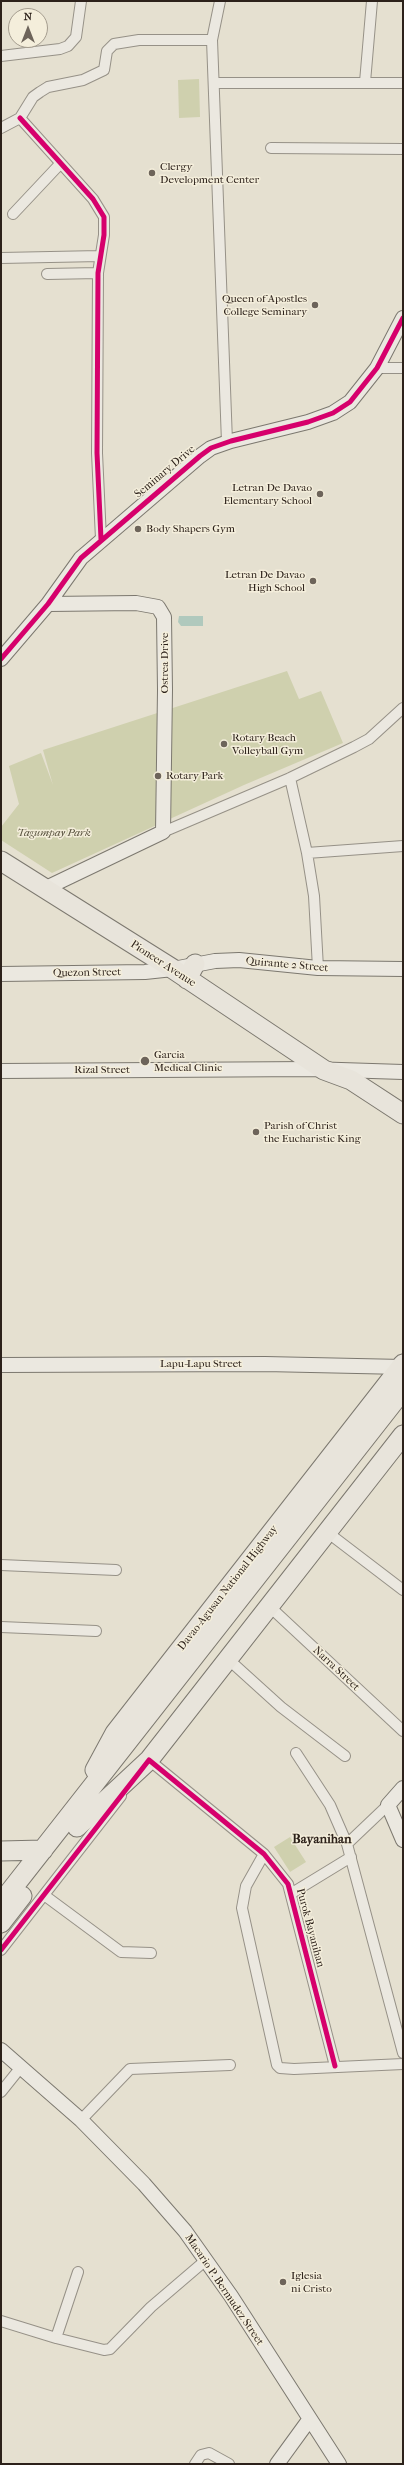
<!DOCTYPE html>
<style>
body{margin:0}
#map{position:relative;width:404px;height:2465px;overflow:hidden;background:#e5e0d0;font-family:"IM FELL French Canon",serif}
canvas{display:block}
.frame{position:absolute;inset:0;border:2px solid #2c211a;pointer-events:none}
.north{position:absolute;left:8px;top:8px;width:40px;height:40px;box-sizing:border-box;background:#f4eedb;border:1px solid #a49c8e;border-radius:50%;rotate:0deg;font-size:11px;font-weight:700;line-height:16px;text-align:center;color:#2c211a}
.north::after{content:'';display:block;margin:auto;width:14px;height:18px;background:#6d645a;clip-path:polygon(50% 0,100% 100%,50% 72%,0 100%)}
</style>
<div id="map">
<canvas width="404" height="2465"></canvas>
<div class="frame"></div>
<div class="north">N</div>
</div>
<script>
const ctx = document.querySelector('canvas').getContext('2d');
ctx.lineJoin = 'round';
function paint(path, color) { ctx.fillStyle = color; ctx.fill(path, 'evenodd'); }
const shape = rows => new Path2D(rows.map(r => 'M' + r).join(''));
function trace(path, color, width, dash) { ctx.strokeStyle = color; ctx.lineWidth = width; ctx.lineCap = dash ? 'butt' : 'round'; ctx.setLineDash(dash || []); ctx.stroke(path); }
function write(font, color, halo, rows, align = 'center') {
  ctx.font = font + ' "IM FELL French Canon",serif'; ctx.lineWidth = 3; ctx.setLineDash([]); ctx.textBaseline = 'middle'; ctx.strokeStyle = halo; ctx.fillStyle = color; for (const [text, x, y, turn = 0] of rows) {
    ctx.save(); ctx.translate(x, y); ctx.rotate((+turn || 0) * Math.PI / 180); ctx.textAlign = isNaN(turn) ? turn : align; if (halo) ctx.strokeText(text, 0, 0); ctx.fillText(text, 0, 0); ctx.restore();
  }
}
paint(shape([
 [199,79,200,117,179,118,178,80],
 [287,671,299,699,321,691,343,743,244,785,52,873,1,840,1,827,19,804,9,766,41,753,53,785,43,750],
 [290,1837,306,1862,290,1872,274,1847]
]), '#cfd0ae');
paint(shape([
 [179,616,203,616,203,626,181,626,178,622]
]), '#b0c9bd');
const street = shape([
 [220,1,212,40,227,442],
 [1,56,60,49,68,46,76,37,81,1],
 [365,82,372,1],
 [214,83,403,83],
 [20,118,93,199,104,217,104,235,98,273,97,453,101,539],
 [1,128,20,118,33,97,40,92,48,87,83,80,104,70,107,51,114,44,139,40,212,40],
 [271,148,403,149],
 [13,214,60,164],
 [1,258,100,256],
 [47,274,98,273],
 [377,368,403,368],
 [290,778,307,853,314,896,318,968],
 [163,832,290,778,354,747,369,739,403,708],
 [307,853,403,846],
 [327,1532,403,1590],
 [1,1565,116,1570],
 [269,1606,403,1731],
 [1,1627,96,1631],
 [228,1659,281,1707,345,1756],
 [296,1753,330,1805,347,1844,403,2053],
 [146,1763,149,1760,264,1854,288,1884,335,2066],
 [347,1844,388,1805],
 [264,1854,246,1886,242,1908,277,2065,280,2068,294,2069,403,2064],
 [292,1893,351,1857],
 [44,1895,121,1952,151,1953],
 [1,1950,121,1796],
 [1,2092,21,2067],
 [81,2120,130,2069,230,2065],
 [1,2321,56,2338,104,2350,110,2349,151,2307,206,2260],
 [56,2338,78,2272],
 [195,2464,201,2455,209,2453,229,2464]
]);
const secondary = shape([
 [1,659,48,604,81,558,200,456,211,448,231,441,308,422,333,413,350,402,377,368,403,318],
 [44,889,163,832,165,690,164,617,158,607,136,603,48,604],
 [1,974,145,972,173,969,215,961,239,960,318,968,403,969],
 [1,1071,310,1069,403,1072],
 [1,1365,265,1364,403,1367],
 [403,1788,388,1805,403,1840],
 [1,2050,81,2120,144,2184,185,2231,231,2296,339,2464],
 [277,2464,309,2420]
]);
const highway = shape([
 [1,861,173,969,324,1070,351,1080,403,1114],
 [187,979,195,964],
 [95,1770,115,1733,403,1364],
 [77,1827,149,1760,403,1435],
 [1,1851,43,1850],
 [1,1903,403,1390],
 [1,1923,22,1896]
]);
trace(street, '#969187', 12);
trace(secondary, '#7c786f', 16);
trace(highway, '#7c786f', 21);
trace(street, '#ebe8e0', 10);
trace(secondary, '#ebe8e0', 14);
trace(highway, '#e8e4db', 19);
trace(shape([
 [20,118,93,199,104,217,104,235,98,273,97,453,101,539],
 [1,659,48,604,81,558,200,456,211,448,231,441,308,422,333,413,350,402,377,368,403,318],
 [1,1950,149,1760,264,1854,288,1884,335,2066]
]), '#d6006c', 5);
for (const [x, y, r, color] of [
 [152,173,4,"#6d645a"],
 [315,305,4,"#6d645a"],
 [320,494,4,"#6d645a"],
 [138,529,4,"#6d645a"],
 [313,581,4,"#6d645a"],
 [224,744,4,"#6d645a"],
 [158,776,4,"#6d645a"],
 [145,1061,5,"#6d645a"],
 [256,1132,4,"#6d645a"],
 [283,2282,4,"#6d645a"]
]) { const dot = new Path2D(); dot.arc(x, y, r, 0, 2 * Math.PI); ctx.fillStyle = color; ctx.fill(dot); trace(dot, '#f4eedb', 1.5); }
write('11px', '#2c211a', '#f4eedb', [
 ["Clergy",160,167],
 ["Development Center",160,180],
 ["Queen of Apostles",307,299,"right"],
 ["College Seminary",307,312,"right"],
 ["Letran De Davao",312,488,"right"],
 ["Elementary School",312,501,"right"],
 ["Body Shapers Gym",146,529],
 ["Letran De Davao",305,575,"right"],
 ["High School",305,588,"right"],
 ["Rotary Beach",232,738],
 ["Volleyball Gym",232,751],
 ["Rotary Park",166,776],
 ["Garcia",154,1055],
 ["Medical Clinic",154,1068],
 ["Parish of Christ",264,1126],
 ["the Eucharistic King",264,1139],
 ["Iglesia",291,2276],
 ["ni Cristo",291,2289]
], 'left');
write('11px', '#2c211a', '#f4eedb', [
 ["Seminary Drive",165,472,-40],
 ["Ostrea Drive",165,663,-90],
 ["Pioneer Avenue",163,964,33],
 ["Quirante 2 Street",287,965,5],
 ["Quezon Street",87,973,-1],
 ["Rizal Street",102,1070],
 ["Lapu-Lapu Street",201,1364],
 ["Davao-Agusan National Highway",228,1588,-52],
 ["Narra Street",336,1669,43],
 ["Purok Bayanihan",310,1928,75],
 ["Macario P. Bermudez Street",224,2290,56]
]);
write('italic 11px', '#58523e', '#f4eedb', [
 ["Tagumpay Park",54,833]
]);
write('bold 13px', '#2c211a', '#f4eedb', [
 ["Bayanihan",322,1840]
]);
</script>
